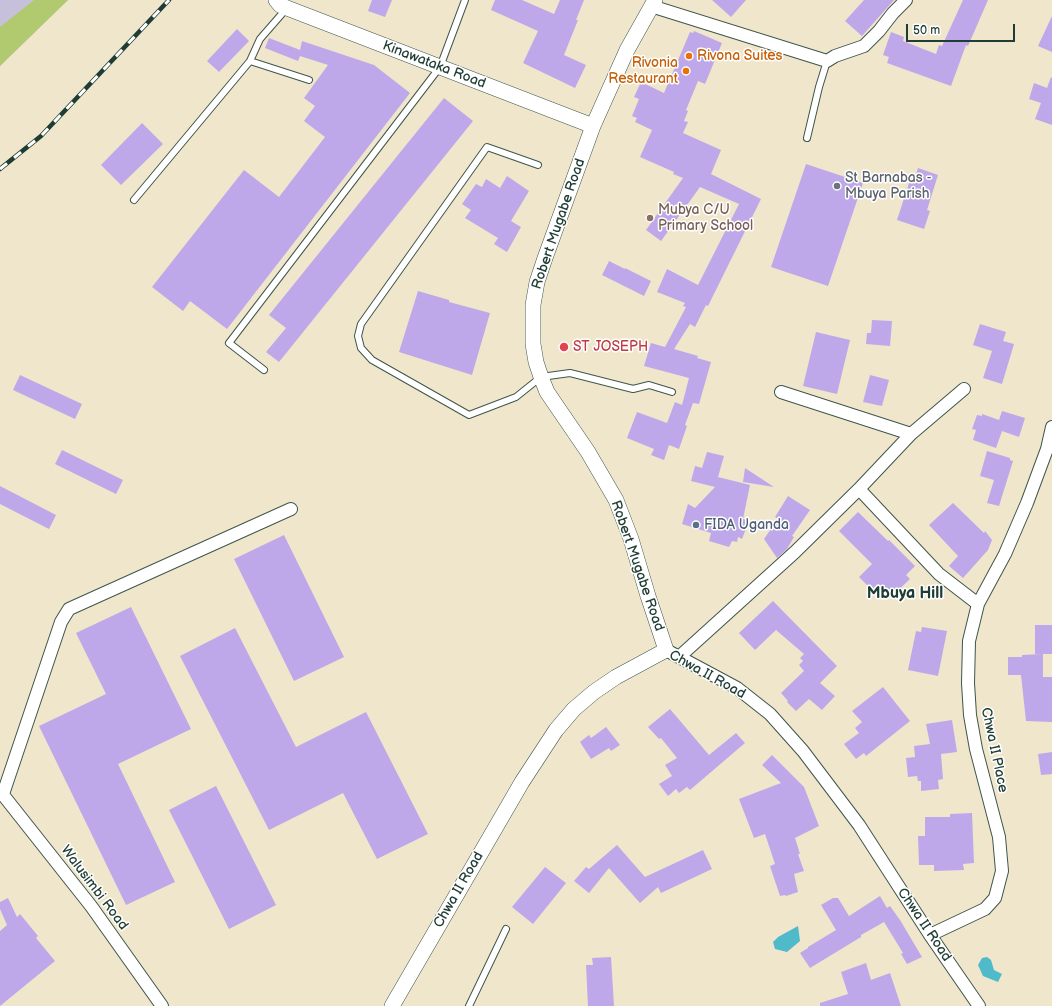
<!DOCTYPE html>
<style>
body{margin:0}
#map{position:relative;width:1052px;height:1006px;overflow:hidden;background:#f0e6cc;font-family:"Balsamiq Sans",sans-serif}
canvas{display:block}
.scale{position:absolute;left:906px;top:24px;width:109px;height:18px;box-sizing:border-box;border:2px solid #1f3d34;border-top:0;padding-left:5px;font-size:12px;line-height:14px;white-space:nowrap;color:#1f3d34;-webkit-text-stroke:3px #fff;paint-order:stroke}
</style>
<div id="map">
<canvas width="1052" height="1006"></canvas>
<div class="scale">50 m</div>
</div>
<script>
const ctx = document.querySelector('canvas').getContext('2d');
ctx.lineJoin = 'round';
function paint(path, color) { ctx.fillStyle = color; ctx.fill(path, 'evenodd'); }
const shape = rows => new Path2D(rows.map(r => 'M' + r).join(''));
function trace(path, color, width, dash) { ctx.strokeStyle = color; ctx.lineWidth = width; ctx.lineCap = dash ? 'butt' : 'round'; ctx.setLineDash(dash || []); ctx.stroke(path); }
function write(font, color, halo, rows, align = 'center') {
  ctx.font = font + ' "Balsamiq Sans",sans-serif'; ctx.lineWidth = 3; ctx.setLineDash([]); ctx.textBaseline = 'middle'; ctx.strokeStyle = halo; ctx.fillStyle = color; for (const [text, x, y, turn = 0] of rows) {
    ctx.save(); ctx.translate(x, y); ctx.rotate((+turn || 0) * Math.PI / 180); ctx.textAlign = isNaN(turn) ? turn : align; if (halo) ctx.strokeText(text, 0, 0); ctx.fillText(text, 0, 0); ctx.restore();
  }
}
paint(shape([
 [0,0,68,0,0,66]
]), '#c6c0da');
paint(shape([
 [34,0,68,0,0,66,0,27]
]), '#b1ca70');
paint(shape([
 [798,926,800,941,787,952,775,949,773,942,778,937],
 [987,957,991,960,994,970,1002,974,998,982,983,976,978,965,982,958]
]), '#4fbaca');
paint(shape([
 [372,0,392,0,385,17,368,11],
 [495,0,522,0,554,14,560,0,584,0,576,20,578,20,564,55,586,65,575,88,523,63,538,31,491,10],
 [712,0,746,0,731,17],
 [864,0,894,0,862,36,845,21],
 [963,0,988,0,968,46,966,45,951,86,887,63,889,57,883,55,891,32,904,37,903,41,936,54,939,45,942,46],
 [1052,16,1052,52,1038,46],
 [237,29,249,41,219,72,207,61],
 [694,31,722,43,705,84,698,81,686,110,688,111,684,121,688,122,683,133,721,150,711,174,761,199,708,306,706,305,695,327,690,324,674,349,698,356,697,358,711,362,699,404,693,403,685,425,687,426,679,449,669,445,664,460,651,455,654,449,627,438,637,412,667,423,675,402,682,405,689,378,644,366,651,343,665,347,686,307,683,306,685,303,657,292,667,269,698,285,739,204,700,187,661,241,646,230,683,178,673,174,674,172,640,157,652,130,635,122,637,118,632,116,639,99,634,97,641,82,664,93,690,32,693,33],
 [269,38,300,50,302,41,374,65,410,93,227,329,190,301,183,311,152,287,244,170,279,197,325,137,304,121,315,106,304,98,328,65,300,56,298,61,265,48],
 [1051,77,1052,78,1052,125,1035,119,1041,103,1029,99,1034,83,1047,88],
 [444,98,473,121,279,362,266,352,286,328,269,315],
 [142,123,163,144,121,185,101,165],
 [806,164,863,183,828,286,771,267],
 [918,168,938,175,927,210,930,211,924,229,897,220,910,180,914,181],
 [507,176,529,191,511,221,521,227,507,252,494,244,498,238,465,218,471,210,462,204,476,184,482,187,486,179,500,188],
 [609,261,625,269,625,268,651,281,644,296,602,275],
 [418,291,449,300,449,302,490,313,472,375,399,352],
 [872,320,892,321,890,346,866,344,867,333,871,333],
 [980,324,1006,332,1003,341,1014,344,1002,384,983,378,992,351,973,345],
 [816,332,850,340,837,394,803,386],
 [20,375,82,404,75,419,13,390],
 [870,375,889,380,882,406,863,402],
 [1002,411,1025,418,1019,437,1002,431,996,448,973,440,976,430,972,429,977,415,982,416,982,414,999,420],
 [62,450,123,480,116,494,55,464],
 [987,451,1010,458,1010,460,1013,461,999,506,987,503,994,480,980,476],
 [707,452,724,456,718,477,750,485,743,519,749,521,742,539,738,537,737,542,732,541,729,547,709,541,711,533,682,524,688,504,695,508,715,487,691,481,695,466,702,468],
 [745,468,774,487,743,482],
 [0,486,56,515,49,529,0,504],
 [788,496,810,510,792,536,794,537,787,549,777,558,764,539,778,519,775,517],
 [953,503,984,533,985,531,992,540,988,550,963,578,949,566,958,556,929,525],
 [858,512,888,541,889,540,915,566,906,575,910,579,891,597,878,584,872,590,859,577,872,564,839,531],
 [284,535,344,657,294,681,234,559],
 [773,601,837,666,820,683,835,696,822,710,809,699,796,711,787,702,788,701,781,693,804,671,799,665,803,661,800,658,804,654,776,630,755,650,739,633],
 [131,607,191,729,118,764,175,882,126,905,39,726,106,694,76,633],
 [1035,625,1052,625,1052,654,1035,654],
 [922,627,947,631,938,676,908,670,916,631,921,632],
 [235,628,296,747,366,712,428,834,377,859,343,793,269,830,180,656],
 [1043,654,1043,677,1052,677,1052,722,1026,721,1021,675,1008,675,1008,657,1022,657,1022,655],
 [883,687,910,721,866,756,864,753,856,759,844,744,859,733,855,728,862,722,852,711],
 [670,709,709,755,736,733,745,743,690,790,687,787,679,793,676,789,668,796,659,784,672,776,665,765,677,758,661,738,659,739,648,727],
 [952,720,957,752,941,754,943,779,938,780,939,789,921,791,921,781,918,781,917,776,908,777,906,758,915,757,914,746,930,744,926,724],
 [606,727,620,745,611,751,609,748,591,759,580,742,589,735,591,738],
 [1052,752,1052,774,1041,775,1038,754],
 [772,755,804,787,819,826,795,838,800,854,798,854,804,871,794,874,798,892,786,896,785,895,780,896,770,866,775,864,765,834,754,838,739,799,781,783,762,765],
 [216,786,276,905,229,929,169,810],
 [972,813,974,863,963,864,964,870,934,871,934,865,919,865,918,836,925,836,925,817,950,817,950,814],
 [617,845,645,877,703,850,712,869,661,893,658,887,640,903,609,868,589,893,574,881,586,867,589,869],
 [545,867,566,883,533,924,512,907],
 [880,896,887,908,890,906,900,920,922,957,907,964,901,954,903,953,884,922,861,935,861,937,810,968,800,953,808,948,808,947,836,930,821,905,833,898,838,898,849,916],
 [8,898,17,917,20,914,38,936,36,938,55,961,0,1006,0,931,7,925,0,909,0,902],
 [611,957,614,1006,588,1006,586,965,593,965,592,958],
 [866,963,871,980,890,973,901,1006,820,1006,820,1003,848,994,841,972]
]), '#bea8e9');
const service = shape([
 [287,8,260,39,250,61,309,80],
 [807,138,819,87,827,61],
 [538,165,487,147,361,324,358,336,361,348,372,360,469,415,516,397,541,377,570,373,633,389,649,385,672,392],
 [134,200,250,61],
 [264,370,229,343,440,67,465,0],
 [469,1006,506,929]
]);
const minor = shape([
 [651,6,827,61,835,56,864,46,879,31,893,13,906,0],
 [781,392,911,434],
 [859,489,939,574,978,604],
 [666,650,737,688,770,714,803,751,859,825,930,935,979,1006],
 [679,657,795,552,859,489,911,434,964,389],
 [0,791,91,906,162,1006],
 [3,794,61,622,69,609,291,509],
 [930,935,985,909,995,898,1002,871,999,837,976,749,970,715,968,683,969,641,978,604,1005,554,1027,503,1047,449,1052,427]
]);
const tertiary = shape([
 [276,0,280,5,287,8,593,126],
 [392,1006,522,782,556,730,574,709,594,692,616,677,666,650,648,596,631,539,616,500,588,452,547,392,541,377,536,362,533,344,533,305,537,282,545,258,593,126,627,50,655,0]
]);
trace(service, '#3e564b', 8);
trace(minor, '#3e564b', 14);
trace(tertiary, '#3e564b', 16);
trace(service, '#fff', 6);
trace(minor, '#fff', 12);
trace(tertiary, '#fff', 15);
const rail = shape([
 [0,169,41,136,169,0]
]);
trace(rail, '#1f3d34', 4.5);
trace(rail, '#fff', 3, [9]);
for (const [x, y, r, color] of [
 [689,56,4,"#e8710a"],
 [686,71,4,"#e8710a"],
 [837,186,4,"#6b7280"],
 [650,218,4,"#8d6e63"],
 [564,347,5,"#e0444e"],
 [696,525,4,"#5c6f8a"]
]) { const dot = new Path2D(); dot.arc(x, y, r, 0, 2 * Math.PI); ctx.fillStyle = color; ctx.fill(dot); trace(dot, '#fff', 1.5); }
write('14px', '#c56008', '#fff', [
 ["Rivona Suites",697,56],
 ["Rivonia",678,63,"right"],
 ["Restaurant",678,79,"right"]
], 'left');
write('14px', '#1f3d34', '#fff', [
 ["Kinawataka Road",434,65,21],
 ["Robert Mugabe Road",559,224,-71],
 ["Robert Mugabe Road",637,566,71],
 ["Chwa II Road",707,675,29],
 ["Chwa II Place",994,750,78],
 ["Walusimbi Road",94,888,53],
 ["Chwa II Road",459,890,-60],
 ["Chwa II Road",924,925,56]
]);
write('14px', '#5b616d', '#fff', [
 ["St Barnabas -",845,178],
 ["Mbuya Parish",845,194]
], 'left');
write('14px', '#785e54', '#fff', [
 ["Mubya C/U",658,210],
 ["Primary School",658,226]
], 'left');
write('14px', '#be3a42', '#fff', [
 ["ST JOSEPH",573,347]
], 'left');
write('14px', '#4e5e75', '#fff', [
 ["FIDA Uganda",704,525]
], 'left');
write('bold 16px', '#1f3d34', '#fff', [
 ["Mbuya Hill",905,594]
]);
</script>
